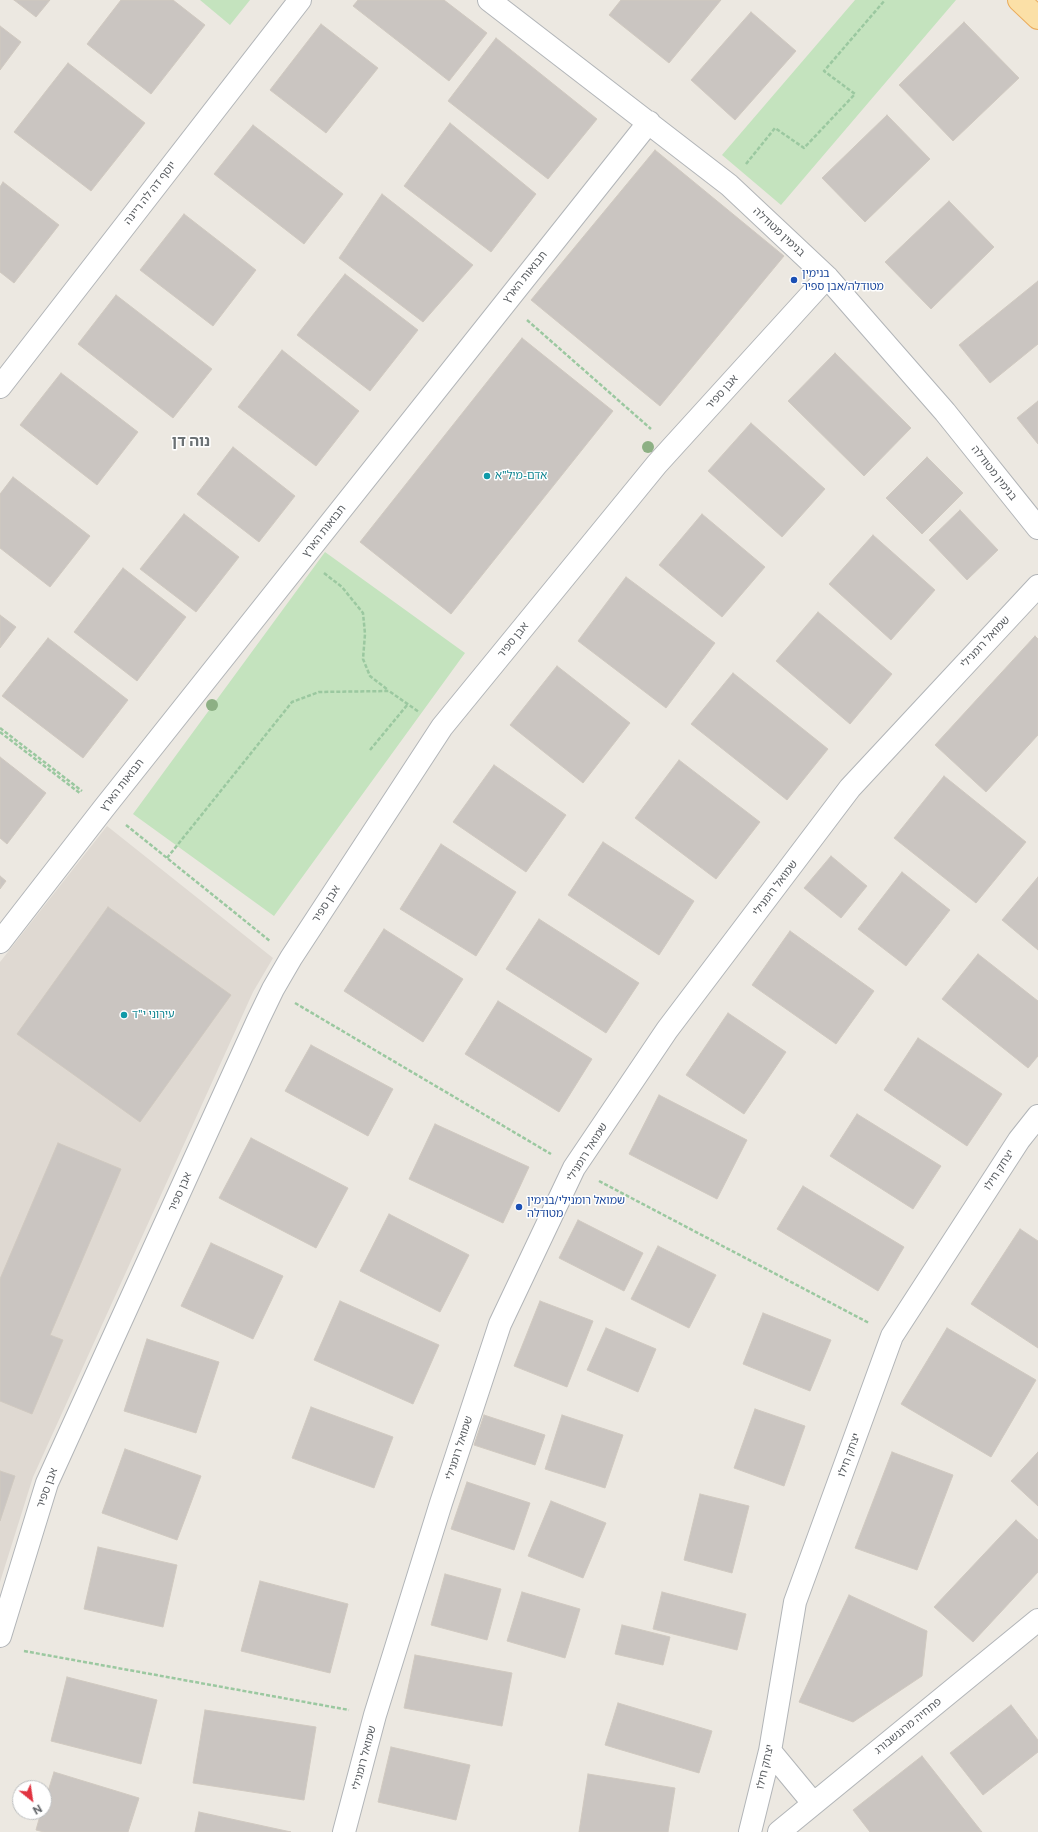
<!DOCTYPE html>
<meta charset="utf-8">
<style>
body{margin:0}
#map{position:relative;width:1038px;height:1832px;overflow:hidden;background:#ece8e1;font-family:"Public Sans",sans-serif}
canvas{display:block}
.north{position:absolute;left:12px;top:1780px;width:40px;height:40px;box-sizing:border-box;background:#fff;border:1px solid #bdbfc0;border-radius:50%;rotate:150deg;font-size:11px;font-weight:700;line-height:16px;text-align:center;color:#5a5e62}
.north::after{content:'';display:block;margin:auto;width:14px;height:18px;background:#e13340;clip-path:polygon(50% 0,100% 100%,50% 72%,0 100%)}
</style>
<div id="map">
<canvas width="1038" height="1832"></canvas>
<div class="north">N</div>
</div>
<script>
const ctx = document.querySelector('canvas').getContext('2d');
ctx.lineJoin = 'round';
function paint(path, color) { ctx.fillStyle = color; ctx.fill(path, 'evenodd'); }
const shape = rows => new Path2D(rows.map(r => 'M' + r).join(''));
function trace(path, color, width, dash) { ctx.strokeStyle = color; ctx.lineWidth = width; ctx.lineCap = dash ? 'butt' : 'round'; ctx.setLineDash(dash || []); ctx.stroke(path); }
function write(font, color, halo, rows, align = 'center') {
  ctx.font = font + ' "Public Sans","Noto Sans Hebrew",sans-serif'; ctx.lineWidth = 3; ctx.setLineDash([]); ctx.textBaseline = 'middle'; ctx.strokeStyle = halo; ctx.fillStyle = color; for (const [text, x, y, turn = 0] of rows) {
    ctx.save(); ctx.translate(x, y); ctx.rotate((+turn || 0) * Math.PI / 180); ctx.textAlign = isNaN(turn) ? turn : align; if (halo) ctx.strokeText(text, 0, 0); ctx.fillText(text, 0, 0); ctx.restore();
  }
}
paint(shape([
 [107,826,273,958,253,992,33,1477,0,1582,0,962]
]), '#dfd9d2');
paint(shape([
 [200,0,250,0,230,25],
 [855,0,956,0,781,205,722,155],
 [325,552,465,653,274,916,133,814]
]), '#c4e3be');
const building = shape([
 [14,0,50,0,36,17,14,0],
 [121,0,173,0,205,25,151,94,87,44,121,0],
 [358,0,444,0,487,33,449,81,353,6,358,0],
 [621,0,721,0,669,63,609,15,621,0],
 [751,12,796,51,735,120,691,80,751,12],
 [964,22,1019,78,953,141,899,85,964,22],
 [321,24,378,68,326,133,270,90,321,24],
 [0,26,21,42,0,70,0,26],
 [496,38,597,119,548,179,448,101,496,38],
 [68,63,145,123,91,191,14,132,68,63],
 [887,115,930,159,865,222,822,178,887,115],
 [450,123,536,194,491,252,404,186,450,123],
 [253,125,343,194,304,244,214,174,253,125],
 [655,150,784,256,660,406,531,300,655,150],
 [3,182,59,225,14,283,0,272,0,187,3,182],
 [382,194,473,265,423,322,339,258,382,194],
 [949,201,994,247,931,309,885,262,949,201],
 [184,214,256,270,213,326,140,270,184,214],
 [345,274,418,330,370,391,297,335,345,274],
 [1038,281,1038,344,990,383,959,345,1038,281],
 [116,295,212,369,173,418,78,344,116,295],
 [522,338,613,411,451,614,360,542,522,338],
 [282,350,359,411,316,466,238,407,282,350],
 [835,353,911,428,864,476,788,401,835,353],
 [61,373,138,432,97,485,20,425,61,373],
 [1038,401,1038,444,1017,418,1038,401],
 [751,423,825,489,782,537,708,471,751,423],
 [233,447,295,496,259,542,197,494,233,447],
 [927,457,963,493,922,534,886,498,927,457],
 [13,477,90,536,50,587,0,548,0,494,13,477],
 [960,510,998,550,967,580,929,540,960,510],
 [184,514,239,557,196,612,140,569,184,514],
 [702,514,765,567,722,617,659,565,702,514],
 [873,535,935,590,891,640,829,584,873,535],
 [123,568,186,617,137,681,74,632,123,568],
 [626,577,715,643,666,708,578,641,626,577],
 [818,612,892,674,850,724,776,661,818,612],
 [0,615,16,627,0,648,0,615],
 [1035,636,1038,639,1038,735,986,792,935,745,1035,636],
 [48,638,128,700,83,758,2,696,48,638],
 [557,666,630,723,583,783,510,725,557,666],
 [733,673,828,749,787,800,691,724,733,673],
 [0,757,46,793,7,844,0,838,0,757],
 [679,760,760,822,716,879,635,818,679,760],
 [494,765,566,815,526,872,453,822,494,765],
 [944,776,1026,842,976,903,894,838,944,776],
 [603,842,694,901,659,955,568,895,603,842],
 [441,844,516,892,476,956,400,909,441,844],
 [831,856,867,886,841,918,804,888,831,856],
 [902,872,950,910,906,966,858,929,902,872],
 [0,876,6,881,0,889,0,876],
 [1038,877,1038,950,1002,920,1038,877],
 [108,907,231,995,140,1122,17,1034,108,907],
 [539,919,639,983,606,1033,506,969,539,919],
 [384,929,463,979,423,1042,344,991,384,929],
 [790,931,874,991,836,1044,752,985,790,931],
 [978,954,1038,1001,1038,1056,1028,1068,942,999,978,954],
 [498,1001,592,1059,559,1112,465,1054,498,1001],
 [728,1013,786,1052,744,1114,686,1075,728,1013],
 [918,1038,1002,1094,967,1146,884,1090,918,1038],
 [311,1045,393,1089,368,1136,285,1091,311,1045],
 [659,1095,747,1140,717,1199,629,1154,659,1095],
 [857,1114,941,1166,913,1209,830,1156,857,1114],
 [435,1124,529,1167,503,1223,409,1179,435,1124],
 [251,1138,348,1188,316,1248,219,1198,251,1138],
 [58,1143,121,1169,50,1335,63,1340,32,1414,0,1401,0,1279,58,1143],
 [803,1186,904,1247,878,1291,777,1229,803,1186],
 [389,1214,469,1255,440,1312,360,1271,389,1214],
 [578,1220,643,1253,624,1291,559,1258,578,1220],
 [1020,1229,1038,1241,1038,1348,971,1304,1020,1229],
 [211,1243,283,1276,253,1339,181,1306,211,1243],
 [658,1246,716,1275,689,1328,631,1299,658,1246],
 [340,1301,439,1345,413,1404,314,1360,340,1301],
 [540,1301,593,1321,567,1387,514,1366,540,1301],
 [763,1313,831,1340,810,1391,743,1364,763,1313],
 [606,1328,656,1349,638,1392,587,1370,606,1328],
 [947,1328,1036,1380,991,1457,901,1404,947,1328],
 [147,1339,219,1362,196,1433,124,1411,147,1339],
 [311,1407,393,1437,374,1488,292,1458,311,1407],
 [755,1409,805,1426,784,1486,734,1468,755,1409],
 [484,1415,545,1435,535,1465,474,1445,484,1415],
 [562,1415,623,1435,605,1488,545,1469,562,1415],
 [125,1449,201,1476,177,1540,102,1513,125,1449],
 [892,1452,953,1475,917,1570,855,1548,892,1452],
 [1038,1452,1038,1506,1011,1481,1038,1452],
 [0,1471,15,1476,0,1521,0,1471],
 [467,1482,530,1503,514,1550,451,1529,467,1482],
 [700,1494,749,1506,732,1573,684,1560,700,1494],
 [551,1501,606,1523,583,1578,528,1556,551,1501],
 [1016,1520,1038,1540,1038,1572,973,1642,934,1607,1016,1520],
 [98,1547,177,1565,163,1627,84,1609,98,1547],
 [445,1574,501,1589,487,1640,431,1625,445,1574],
 [260,1581,348,1604,330,1673,241,1651,260,1581],
 [522,1592,580,1609,565,1658,507,1641,522,1592],
 [662,1592,746,1614,737,1650,653,1629,662,1592],
 [849,1595,927,1631,922,1676,853,1722,799,1702,849,1595],
 [622,1625,670,1637,663,1665,615,1654,622,1625],
 [415,1655,512,1673,502,1726,404,1708,415,1655],
 [67,1677,157,1700,141,1764,51,1741,67,1677],
 [618,1703,712,1731,699,1773,605,1745,618,1703],
 [1011,1705,1038,1740,1038,1752,983,1795,950,1753,1011,1705],
 [205,1710,316,1727,304,1800,193,1783,205,1710],
 [391,1747,470,1765,456,1820,378,1802,391,1747],
 [922,1756,982,1832,870,1832,853,1810,922,1756],
 [54,1772,139,1798,128,1832,44,1832,36,1830,41,1812,44,1812,44,1804,54,1772],
 [588,1774,675,1788,668,1832,579,1832,588,1774],
 [199,1812,291,1832,195,1832,199,1812]
]);
paint(building, '#cac5c1');
trace(building, '#d0c9c0', 1);
const minor = shape([
 [489,0,729,185,827,277,945,412,1038,528],
 [0,387,300,0],
 [0,942,104,808,649,122],
 [0,1636,47,1483,258,1020,273,989,291,958,442,727,657,464,827,277],
 [770,1751,813,1803],
 [344,1832,375,1715,441,1503,500,1324,574,1168,667,1030,850,788,1038,586],
 [750,1832,770,1751,795,1602,892,1336,1019,1140,1038,1116],
 [779,1832,1038,1620]
]);
const primary = shape([
 [1019,0,1038,18]
]);
trace(minor, '#b2b5b8', 24);
trace(primary, '#eaac5c', 24);
trace(shape([
 [746,164,775,128,804,148,855,94,824,71,885,0],
 [527,320,651,429],
 [324,573,342,587,363,613,365,634,363,659,370,676,388,690],
 [0,728,82,791],
 [0,732,81,794],
 [370,750,408,704],
 [126,825,270,941],
 [167,858,292,702,319,692,389,691,419,712],
 [295,1003,551,1154],
 [599,1181,869,1323],
 [24,1651,349,1710]
]), '#9bc8a0', 2.5, [4, 2]);
trace(minor, '#fff', 22);
trace(primary, '#fbe0a7', 22);
ctx.fillStyle = '#8db084';
for (const [x, y] of [
 [648,447],
 [212,705]
]) { ctx.beginPath(); ctx.arc(x, y, 6, 0, 2 * Math.PI); ctx.fill(); }
for (const [x, y, r, color] of [
 [794,280,4,"#1a4fb4"],
 [487,476,4,"#0f9aa8"],
 [124,1015,4,"#0f9aa8"],
 [519,1207,4,"#1a4fb4"]
]) { const dot = new Path2D(); dot.arc(x, y, r, 0, 2 * Math.PI); ctx.fillStyle = color; ctx.fill(dot); trace(dot, '#fff', 1.5); }
write('11px', '#5a5e62', '#fff', [
 ["יוסף דה לה ריינה",150,193,-52],
 ["בנימין מטודלה",779,232,43],
 ["תבואות הארץ",525,277,-51],
 ["אבן ספיר",722,392,-48],
 ["בנימין מטודלה",994,473,52],
 ["תבואות הארץ",324,531,-52],
 ["אבן ספיר",513,640,-51],
 ["שמואל רומנילי",985,642,-47],
 ["תבואות הארץ",122,785,-52],
 ["שמואל רומנילי",775,888,-53],
 ["אבן ספיר",326,904,-57],
 ["שמואל רומנילי",587,1152,-58],
 ["יצחק חילו",999,1170,-57],
 ["אבן ספיר",180,1192,-66],
 ["שמואל רומנילי",459,1448,-72],
 ["יצחק חילו",849,1455,-70],
 ["אבן ספיר",47,1488,-70],
 ["פתחיה מרגנשבורג",908,1726,-39],
 ["שמואל רומנילי",364,1758,-75],
 ["יצחק חילו",765,1767,-77]
]);
write('11px', '#164399', '#fff', [
 ["בנימין",802,274],
 ["מטודלה/אבן ספיר",802,287],
 ["שמואל רומנילי/בנימין",527,1201],
 ["מטודלה",527,1214]
], 'left');
write('11px', '#0d838f', '#fff', [
 ["אדם-מיל\"א",495,476],
 ["עירוני י\"ד",132,1015]
], 'left');
write('bold 15px', '#6b7174', '#fff', [
 ["נוה דן",191,441]
]);
</script>
